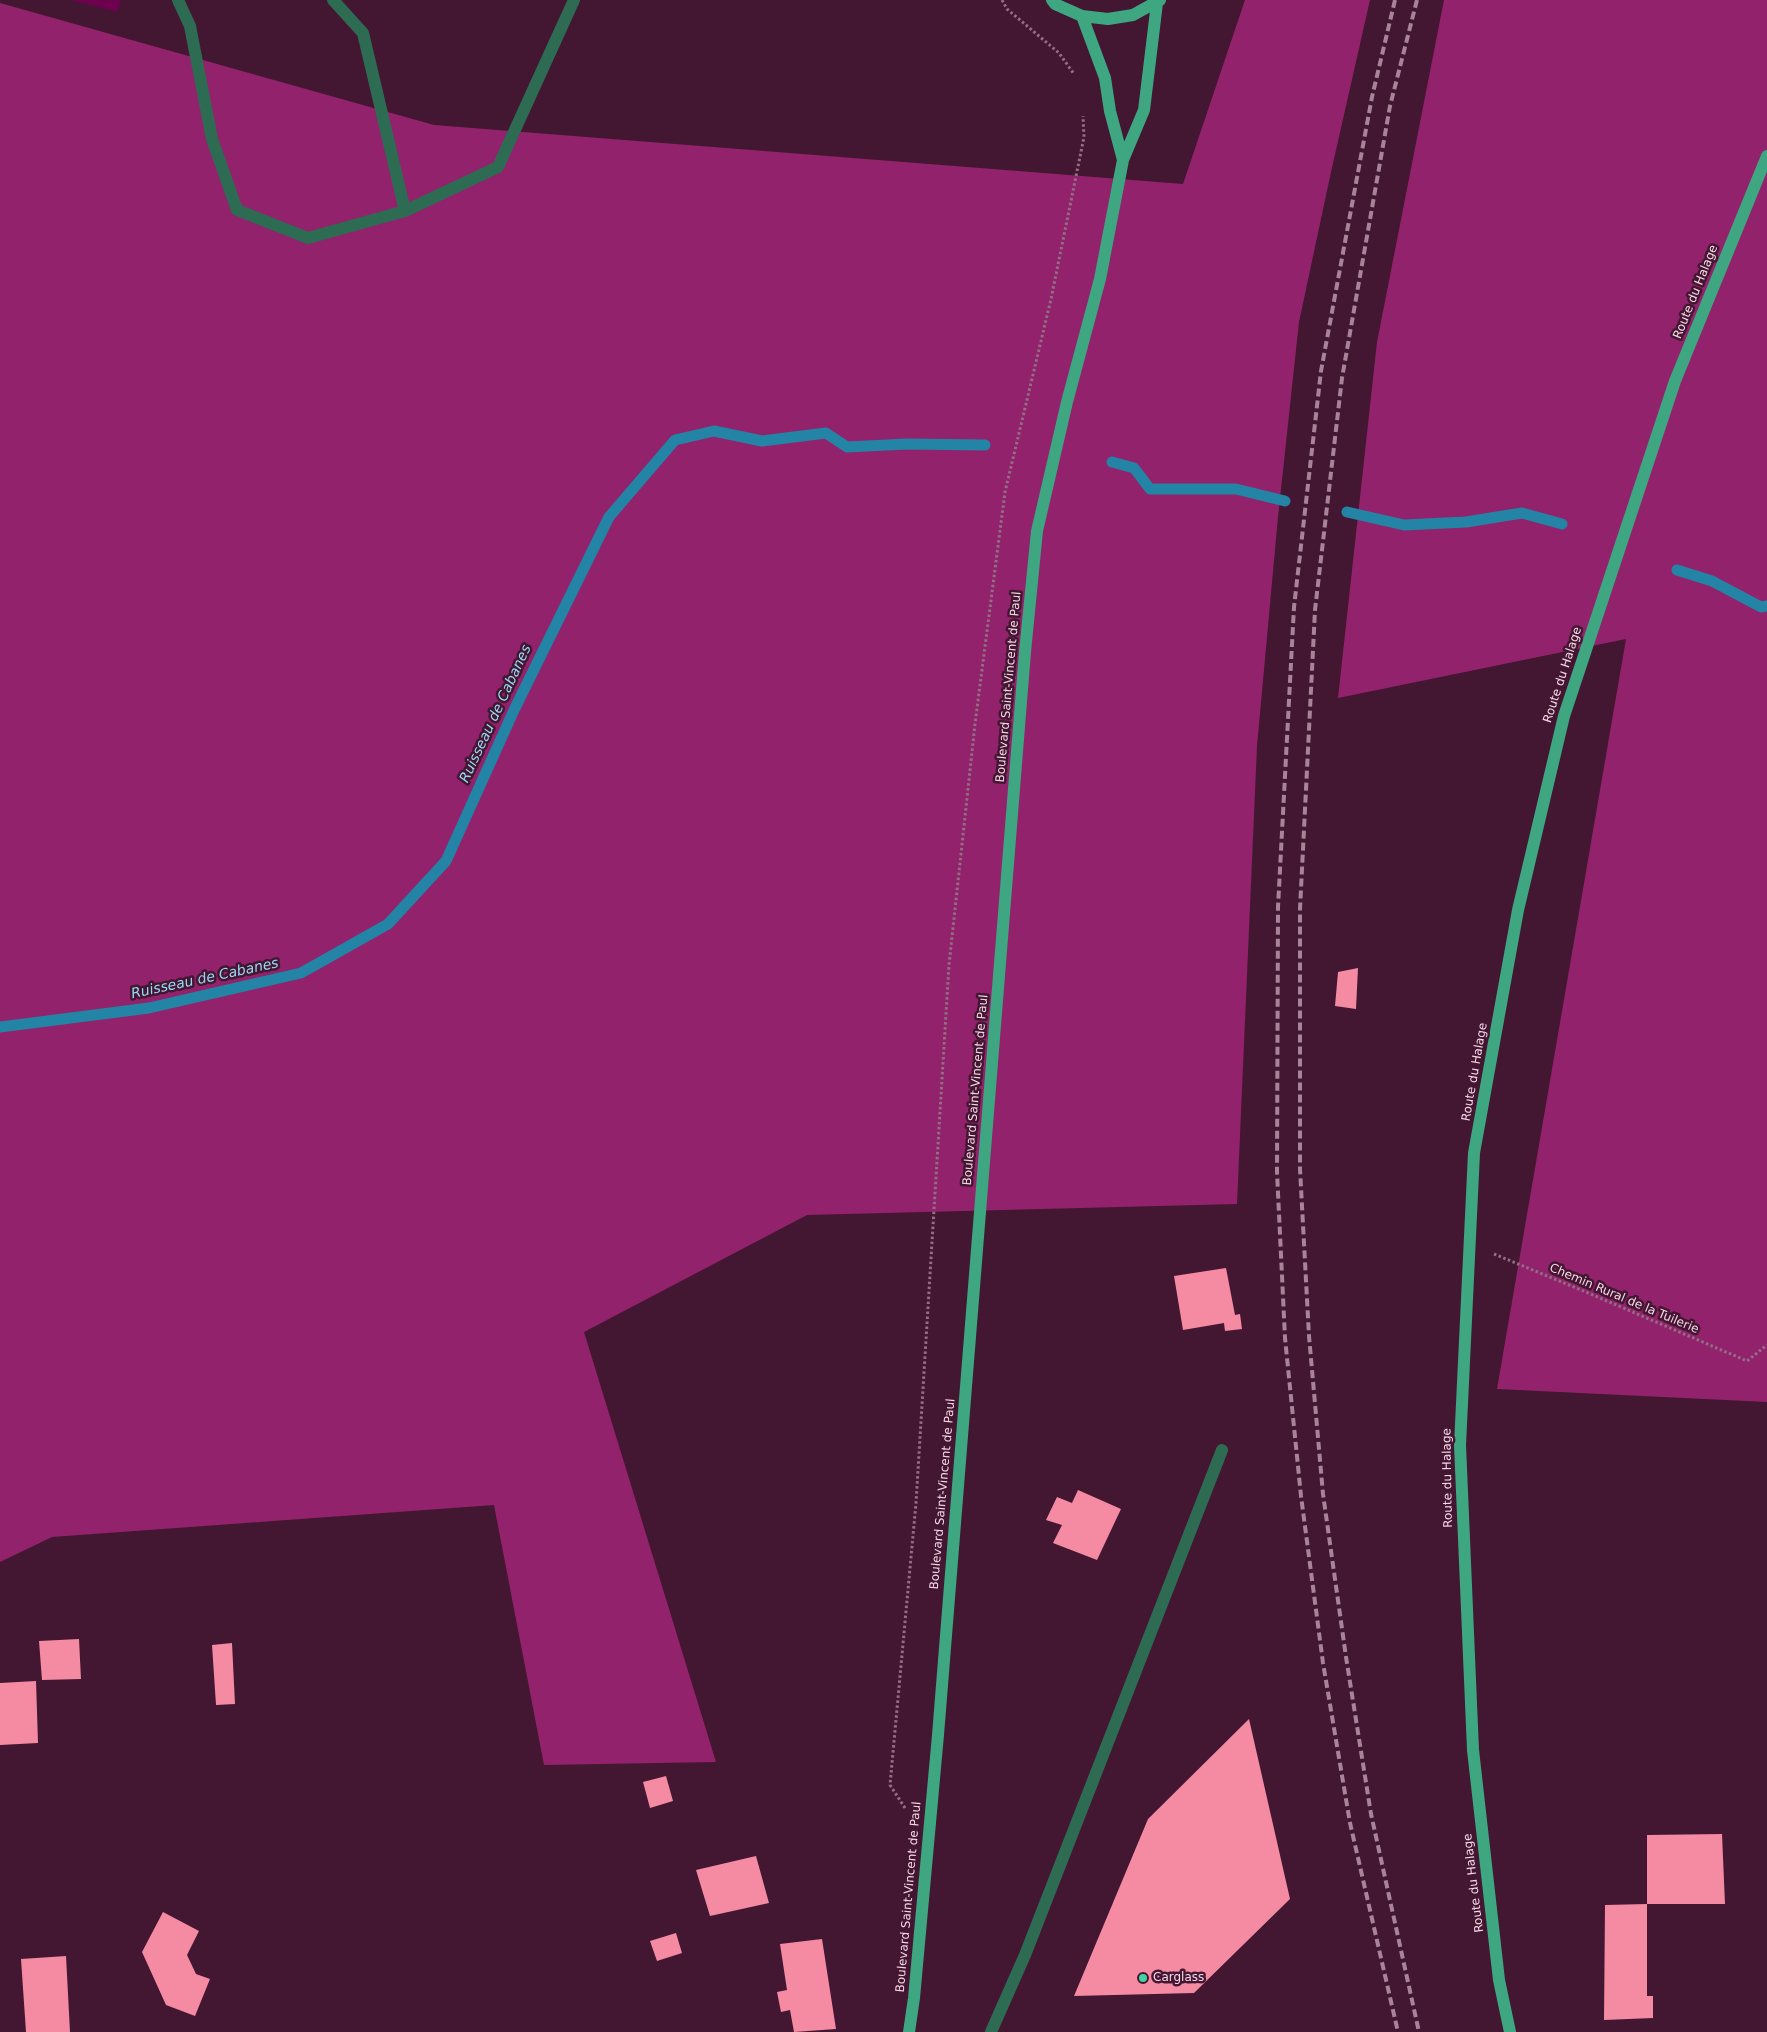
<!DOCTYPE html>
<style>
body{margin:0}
canvas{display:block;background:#431631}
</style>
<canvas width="1767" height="2032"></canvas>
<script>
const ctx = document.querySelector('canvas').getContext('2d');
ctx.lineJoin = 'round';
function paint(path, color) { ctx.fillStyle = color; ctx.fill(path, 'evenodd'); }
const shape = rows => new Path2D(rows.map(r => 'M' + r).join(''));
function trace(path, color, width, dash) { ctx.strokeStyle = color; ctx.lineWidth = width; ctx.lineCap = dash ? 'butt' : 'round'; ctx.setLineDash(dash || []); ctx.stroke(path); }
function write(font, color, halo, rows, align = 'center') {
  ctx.font = font + ' "DejaVu Sans",sans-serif'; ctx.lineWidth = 5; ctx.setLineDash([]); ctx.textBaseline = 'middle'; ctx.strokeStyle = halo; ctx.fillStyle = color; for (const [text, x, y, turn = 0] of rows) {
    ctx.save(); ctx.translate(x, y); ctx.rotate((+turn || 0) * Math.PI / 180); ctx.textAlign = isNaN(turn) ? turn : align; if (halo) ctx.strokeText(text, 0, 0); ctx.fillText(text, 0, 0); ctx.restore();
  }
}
paint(shape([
 [71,0,121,0,117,12]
]), '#6e014e');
paint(shape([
 [1245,0,1370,0,1331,172,1299,322,1278,517,1257,746,1237,1204,807,1215,584,1332,716,1762,544,1765,494,1505,52,1537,0,1562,0,3,434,125,1183,184],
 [1444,0,1767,0,1767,1402,1497,1389,1626,639,1338,698,1377,342]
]), '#92226b');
trace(shape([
 [1112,462,1134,468,1150,489,1236,489,1285,501],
 [1347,512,1404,525,1466,522,1522,513,1562,524],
 [1677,570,1712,581,1761,607,1767,606],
 [0,1027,149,1008,301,973,388,924,446,861,514,710,609,517,675,440,714,431,762,441,826,433,847,447,907,444,985,445]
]), '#2384a5', 11);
paint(shape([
 [1358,968,1356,1009,1335,1006,1338,972],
 [1226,1268,1235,1315,1240,1314,1242,1329,1225,1331,1224,1323,1183,1330,1174,1276],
 [1078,1490,1121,1509,1097,1560,1053,1543,1062,1525,1046,1520,1057,1497,1072,1503],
 [79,1639,81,1679,42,1680,39,1641],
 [232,1643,235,1704,216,1705,212,1645],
 [36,1681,38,1743,0,1745,0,1683],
 [1249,1719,1290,1899,1194,1993,1074,1996,1148,1819],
 [666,1776,673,1801,650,1808,643,1782],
 [1722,1834,1725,1904,1647,1904,1647,1835],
 [756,1856,769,1903,710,1916,696,1870],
 [1647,1904,1647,1996,1653,1996,1653,2018,1604,2020,1605,1905],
 [163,1912,199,1931,187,1955,196,1974,210,1979,195,2016,166,2005,142,1952],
 [676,1933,682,1953,657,1961,650,1941],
 [822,1939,836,2029,794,2032,790,2010,781,2012,777,1992,787,1990,780,1944],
 [66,1956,70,2032,26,2032,21,1959]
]), '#f58aa3');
trace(shape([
 [1002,0,1007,9,1059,53,1074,74],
 [1494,1254,1586,1292,1747,1361,1767,1345],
 [905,1808,890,1785,916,1503,949,965,975,724,1005,492,1051,299,1084,137,1083,116]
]), '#946e84', 3, [2.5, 2.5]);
trace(shape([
 [178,0,190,26,212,139,237,210,308,238,405,211,498,167,574,0],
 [333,0,363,33,405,211],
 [991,2032,1025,1955,1222,1450]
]), '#2e6b53', 12);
trace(shape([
 [1052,0,1055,4,1082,16,1108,19,1133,15,1160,0],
 [1082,16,1105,78,1110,111,1123,160],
 [909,2032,914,1998,938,1735,1025,652,1037,531,1067,402,1100,279,1123,160,1144,110,1157,3],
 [1510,2032,1499,1980,1473,1750,1460,1445,1474,1153,1518,910,1564,716,1675,381,1767,156]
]), '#3ea680', 12);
trace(shape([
 [1395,0,1372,97,1321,371,1294,607,1278,907,1277,1172,1285,1338,1301,1496,1323,1663,1350,1823,1398,2032],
 [1417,0,1390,106,1342,378,1315,610,1300,909,1300,1169,1309,1336,1323,1494,1346,1657,1371,1814,1419,2032]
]), '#a98498', 4, [8, 4]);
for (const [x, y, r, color] of [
 [1143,1978,5,"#40d4a1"]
]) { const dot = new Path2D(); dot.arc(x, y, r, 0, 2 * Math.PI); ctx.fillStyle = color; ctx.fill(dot); trace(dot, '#431631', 2); }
write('12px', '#f6d7e7', '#431631', [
 ["Route du Halage",1696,292,-68],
 ["Route du Halage",1563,675,-72],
 ["Boulevard Saint-Vincent de Paul",1009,687,-85],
 ["Route du Halage",1475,1072,-80],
 ["Boulevard Saint-Vincent de Paul",976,1090,-85],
 ["Chemin Rural de la Tuilerie",1624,1299,23],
 ["Route du Halage",1448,1478,-91],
 ["Boulevard Saint-Vincent de Paul",943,1494,-85],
 ["Route du Halage",1474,1883,-97],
 ["Boulevard Saint-Vincent de Paul",909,1897,-85]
]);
write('12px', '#f6d7e7', '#431631', [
 ["Carglass",1153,1978]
], 'left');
write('italic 14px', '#96d9f5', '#431631', [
 ["Ruisseau de Cabanes",496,714,-65],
 ["Ruisseau de Cabanes",205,979,-12]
]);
</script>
